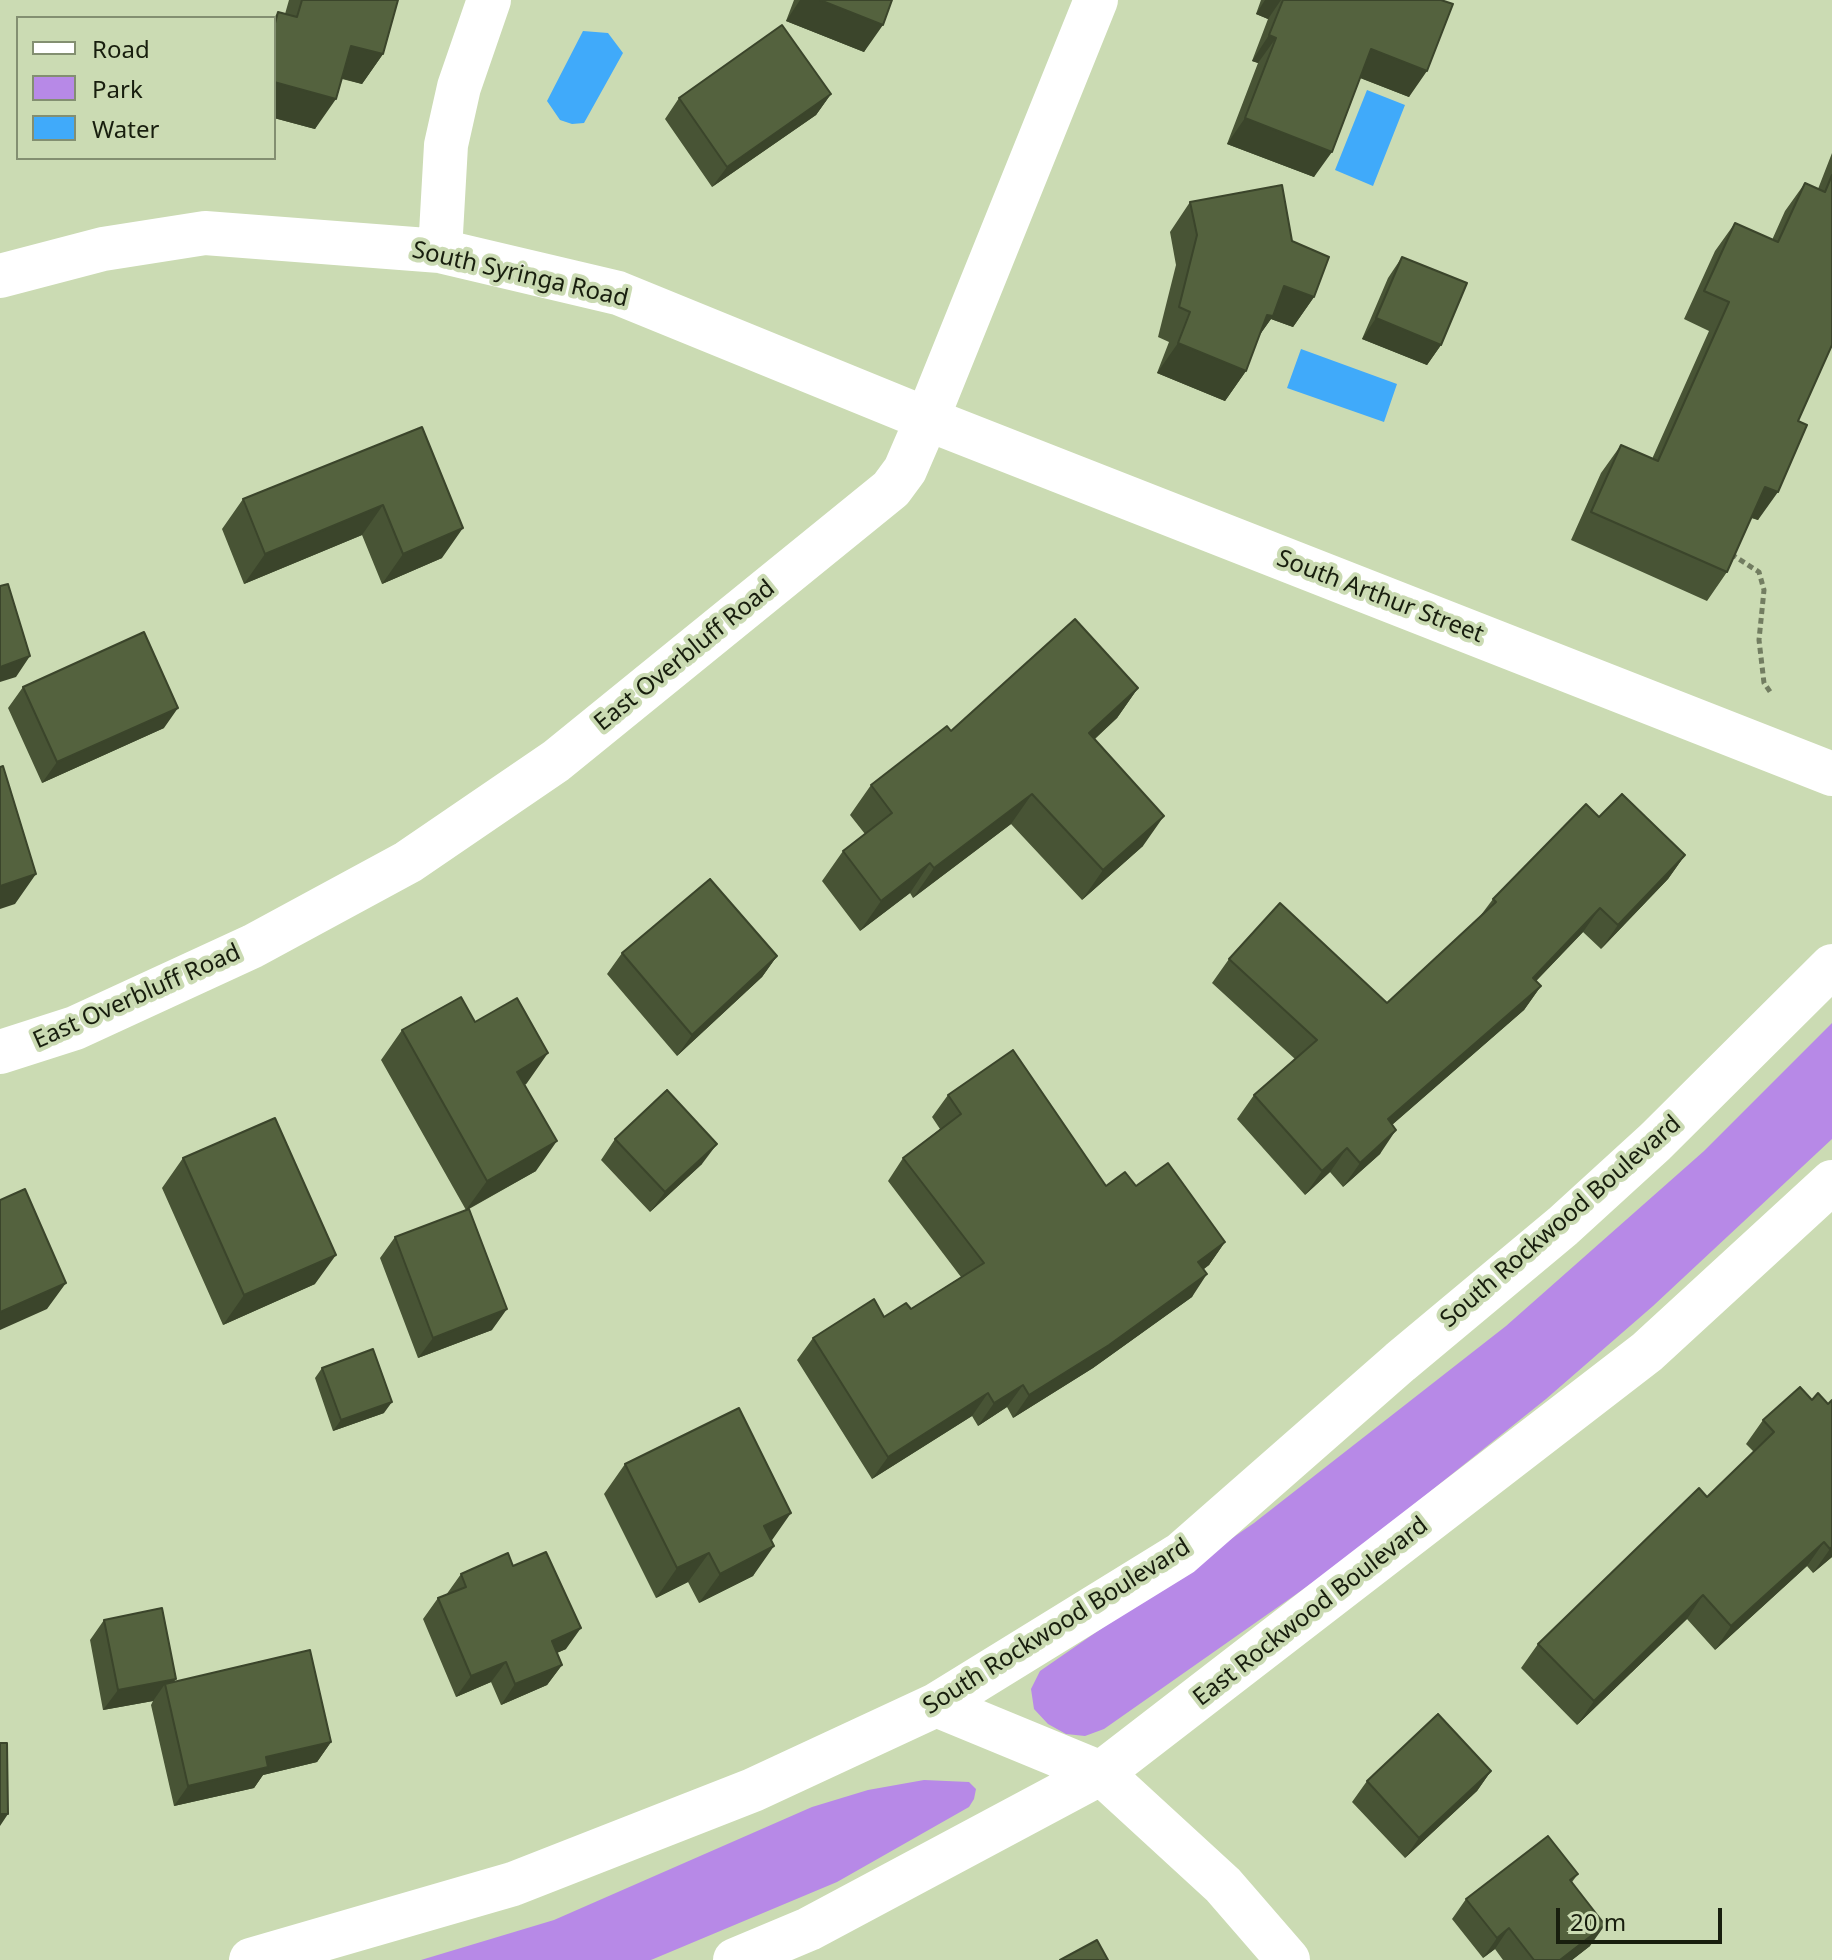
<!DOCTYPE html>
<style>
body{margin:0}
#map{position:relative;width:1832px;height:1960px;overflow:hidden;background:#cbdbb3;font-family:"Noto Sans",sans-serif}
canvas{display:block}
.legend{position:absolute;left:16px;top:16px;width:260px;height:144px;box-sizing:border-box;background:#cbdbb3;border:2px solid #838f71;margin:0;padding:10px 14px;list-style:none;font-size:24px;color:#181e0e}
.legend li{display:flex;align-items:center;gap:16px;height:40px}
.legend b{width:40px;border:2px solid #838f71}
.scale{position:absolute;left:1556px;top:1908px;width:166px;height:36px;box-sizing:border-box;border:4px solid #181e0e;border-top:0;padding-left:10px;font-size:24px;line-height:28px;white-space:nowrap;color:#181e0e;-webkit-text-stroke:6px #cbdbb3;paint-order:stroke}
</style>
<div id="map">
<canvas width="1832" height="1960"></canvas>
<ul class="legend">
<li><b style="height:10px;background:#fff"></b>Road</li>
<li><b style="height:22px;background:#b789e7"></b>Park</li>
<li><b style="height:22px;background:#40aafa"></b>Water</li>
</ul>
<div class="scale">20 m</div>
</div>
<script>
const ctx = document.querySelector('canvas').getContext('2d');
ctx.lineJoin = 'round';
function paint(path, color) { ctx.fillStyle = color; ctx.fill(path, 'evenodd'); }
const shape = rows => new Path2D(rows.map(r => 'M' + r).join(''));
function trace(path, color, width, dash) { ctx.strokeStyle = color; ctx.lineWidth = width; ctx.lineCap = dash ? 'butt' : 'round'; ctx.setLineDash(dash || []); ctx.stroke(path); }
function write(font, color, halo, rows, align = 'center') {
  ctx.font = font + ' "Noto Sans",sans-serif'; ctx.lineWidth = 8; ctx.setLineDash([]); ctx.textBaseline = 'middle'; ctx.strokeStyle = halo; ctx.fillStyle = color; for (const [text, x, y, turn = 0] of rows) {
    ctx.save(); ctx.translate(x, y); ctx.rotate((+turn || 0) * Math.PI / 180); ctx.textAlign = isNaN(turn) ? turn : align; if (halo) ctx.strokeText(text, 0, 0); ctx.fillText(text, 0, 0); ctx.restore();
  }
}
paint(shape([
 [1832,1023,1832,1139,1653,1306,1546,1399,1342,1562,1104,1729,1085,1736,1066,1734,1048,1724,1034,1709,1031,1689,1040,1671,1254,1523,1506,1326,1704,1151],
 [924,1780,969,1782,976,1789,974,1799,969,1807,837,1882,651,1960,421,1960,554,1920,812,1807,868,1790]
]), '#b789e7');
paint(shape([
 [583,31,608,33,623,53,584,123,572,124,560,120,547,101],
 [1367,90,1405,105,1373,186,1335,170],
 [1301,349,1397,384,1384,422,1287,388]
]), '#40aafa');
trace(shape([
 [1731,554,1759,572,1764,590,1759,640,1764,683,1771,693]
]), '#727d61', 5, [6, 4]);
trace(shape([
 [440,251,446,145,459,87,489,0],
 [0,276,103,249,205,233,440,251,618,293,927,419,1832,774],
 [0,1052,75,1028,253,946,408,862,556,761,891,489,905,470,927,419,1096,0],
 [936,1705,1101,1773,1223,1885,1288,1960],
 [251,1960,513,1884,753,1790,936,1705,1181,1554,1400,1362,1563,1226,1655,1142,1832,966],
 [735,1960,809,1929,1101,1773,1647,1352,1832,1182]
]), '#fff', 44);
paint(shape([
 [289,0,398,0,383,54,362,84,342,79,315,129,274,118,274,18,278,12,285,14],
 [794,0,892,0,864,52,786,21],
 [1261,0,1441,0,1409,97,1360,78,1314,177,1227,144,1258,63,1252,61,1268,19,1256,14],
 [831,94,816,115,712,187,665,119,679,98],
 [1832,153,1832,345,1798,421,1758,520,1751,518,1727,572,1707,601,1571,540,1601,473,1621,445,1652,459,1709,331,1684,319,1715,251,1735,223,1772,240,1785,211,1805,183,1818,189],
 [1190,202,1292,241,1314,297,1293,327,1271,319,1260,334,1246,371,1225,401,1157,373,1169,342,1158,337,1176,265,1170,232],
 [1402,257,1441,345,1427,365,1362,339,1388,278],
 [422,427,442,558,382,584,362,535,244,584,222,529,243,499],
 [23,687,164,728,42,783,8,708],
 [1138,688,1117,718,1095,739,1143,846,1082,900,1011,824,913,898,910,893,860,931,822,881,843,851,865,834,850,815,871,785,951,731],
 [1599,817,1685,855,1668,879,1601,949,1583,932,1536,981,1541,986,1524,1010,1392,1125,1380,1154,1343,1187,1330,1172,1305,1195,1237,1119,1254,1095,1295,1059,1212,983,1229,959,1387,1003,1478,919,1493,899],
 [622,953,777,956,762,977,677,1056,607,974],
 [475,1022,527,1083,525,1085,536,1171,469,1209,492,1330,418,1358,380,1258,395,1237,466,1210,381,1060,402,1030],
 [948,1095,1106,1186,1136,1186,1225,1242,1209,1265,1204,1269,1192,1297,1093,1368,1013,1418,1007,1407,978,1426,972,1416,872,1479,797,1360,813,1338,911,1309,961,1277,888,1181,903,1158,940,1129,932,1117],
 [615,1139,702,1164,650,1212,601,1160],
 [183,1158,315,1284,223,1325,162,1188],
 [322,1368,384,1413,333,1431,315,1378],
 [1832,1400,1832,1557,1813,1573,1807,1566,1715,1650,1687,1619,1577,1725,1521,1668,1538,1644,1707,1497,1754,1452,1746,1444,1763,1420,1828,1404],
 [625,1464,771,1541,753,1576,699,1603,688,1582,656,1598,604,1494],
 [513,1566,566,1649,557,1653,562,1665,547,1685,501,1705,491,1682,456,1697,423,1619,438,1598,446,1595,461,1574],
 [104,1620,173,1682,331,1742,317,1762,263,1775,254,1788,174,1806,151,1705,153,1701,103,1710,90,1640],
 [1491,1771,1477,1791,1405,1858,1352,1802,1367,1781],
 [1578,1874,1572,1882,1590,1946,1572,1960,1503,1960,1495,1949,1483,1958,1452,1919,1466,1899]
]), '#485435');
paint(shape([
 [800,0,820,0,883,25,864,52,786,21],
 [1265,0,1281,0,1268,19,1256,14],
 [1269,35,1276,38,1258,63,1252,61],
 [351,46,383,54,362,84,330,75],
 [1371,49,1427,71,1409,97,1353,75],
 [274,82,336,99,315,129,274,118],
 [831,94,816,115,712,187,727,167],
 [1245,118,1332,152,1314,177,1227,144],
 [1284,286,1314,297,1293,327,1271,319,1252,346,1246,345],
 [1376,318,1441,345,1427,365,1362,339],
 [1178,343,1246,371,1225,401,1157,373],
 [1765,487,1778,492,1758,520,1745,515],
 [383,505,362,535,244,584,265,554],
 [463,528,442,558,382,584,403,554],
 [30,656,16,677,0,682,0,667],
 [1138,688,1117,718,1068,763,1089,733],
 [178,708,164,728,42,783,57,762],
 [1032,794,1011,824,913,898,934,868],
 [1164,816,1143,846,1082,900,1103,870],
 [1685,855,1668,879,1601,949,1618,925],
 [930,863,910,893,860,931,881,901],
 [36,874,15,904,0,909,0,886],
 [1600,908,1583,932,1516,1002,1533,978],
 [777,956,762,977,677,1056,692,1035],
 [1541,986,1524,1010,1371,1143,1388,1119],
 [548,1053,527,1083,496,1102,517,1072],
 [1396,1130,1380,1154,1343,1187,1360,1163],
 [557,1141,536,1171,466,1210,487,1181],
 [717,1144,702,1164,650,1212,665,1192],
 [1347,1148,1330,1172,1305,1195,1322,1171],
 [1225,1242,1209,1265,1182,1285,1198,1262],
 [336,1255,315,1284,223,1325,244,1295],
 [1207,1274,1192,1297,1093,1368,1013,1418,1029,1395],
 [66,1283,47,1309,0,1330,0,1312],
 [507,1309,492,1330,418,1358,433,1338],
 [1023,1385,1007,1407,978,1426,994,1403],
 [988,1393,972,1416,872,1479,888,1457],
 [392,1402,384,1413,333,1431,341,1420],
 [791,1513,770,1543,764,1526],
 [1824,1542,1807,1566,1715,1650,1731,1626],
 [774,1546,753,1576,699,1603,720,1574],
 [1832,1547,1832,1557,1813,1573,1830,1549],
 [709,1553,688,1582,656,1598,677,1568],
 [1703,1595,1687,1619,1577,1725,1594,1701],
 [581,1628,566,1649,537,1661,552,1641],
 [506,1662,491,1682,456,1697,471,1676],
 [562,1665,547,1685,501,1705,515,1684],
 [176,1679,167,1691,165,1684,153,1701,103,1710,118,1690],
 [331,1742,317,1762,263,1775,254,1788,174,1806,188,1786,266,1757],
 [1491,1771,1477,1791,1405,1858,1419,1838],
 [0,1814,8,1814,0,1826],
 [1605,1925,1590,1946,1572,1960,1560,1960],
 [1509,1928,1495,1949,1483,1958,1497,1938]
]), '#3b452b');
const building = shape([
 [302,0,398,0,383,54,351,46,336,99,274,82,274,27,278,12,297,17,302,0],
 [820,0,892,0,883,25,820,0],
 [1283,0,1441,0,1453,4,1427,71,1371,49,1332,152,1245,118,1276,38,1269,35,1283,0],
 [782,25,831,94,727,167,679,98,782,25],
 [1832,175,1832,345,1798,421,1807,425,1778,492,1765,487,1727,572,1591,512,1621,445,1658,461,1729,302,1704,291,1735,223,1778,242,1805,183,1825,192,1832,175],
 [1282,185,1292,241,1329,257,1314,297,1284,286,1273,316,1267,315,1246,371,1178,343,1190,312,1179,307,1197,235,1190,202,1282,185],
 [1402,257,1467,283,1441,345,1376,318,1402,257],
 [422,427,463,528,403,554,383,505,265,554,243,499,422,427],
 [8,584,30,656,0,667,0,586,8,584],
 [1075,619,1138,688,1089,733,1164,816,1103,870,1032,794,934,868,930,863,881,901,843,851,892,813,871,785,947,726,951,731,1075,619],
 [144,632,178,708,57,762,23,687,144,632],
 [3,766,36,874,0,886,0,767,3,766],
 [1622,794,1685,855,1618,925,1600,908,1533,978,1541,986,1388,1119,1396,1130,1360,1163,1347,1148,1322,1171,1254,1095,1317,1040,1229,959,1280,903,1387,1003,1496,902,1493,899,1586,804,1599,817,1622,794],
 [710,879,777,956,692,1035,622,953,710,879],
 [461,997,475,1022,517,998,548,1053,517,1072,557,1141,487,1181,402,1030,461,997],
 [1013,1050,1106,1186,1125,1172,1136,1186,1168,1163,1225,1242,1198,1262,1207,1274,1109,1345,1029,1395,1023,1385,994,1403,988,1393,888,1457,813,1338,874,1299,884,1317,906,1303,911,1309,984,1263,903,1158,961,1114,948,1095,1013,1050],
 [667,1090,717,1144,665,1192,615,1139,667,1090],
 [275,1118,336,1255,244,1295,183,1158,275,1118],
 [25,1189,66,1283,0,1312,0,1200,25,1189],
 [469,1209,507,1309,433,1338,395,1237,469,1209],
 [373,1349,392,1402,341,1420,322,1368,373,1349],
 [1800,1387,1812,1400,1818,1393,1828,1404,1832,1400,1832,1547,1830,1549,1824,1542,1731,1626,1703,1595,1594,1701,1538,1644,1699,1488,1707,1497,1774,1432,1763,1420,1800,1387],
 [739,1408,791,1513,764,1526,774,1546,720,1574,709,1553,677,1568,625,1464,739,1408],
 [546,1552,581,1628,552,1641,562,1665,515,1684,506,1662,471,1676,438,1598,466,1587,461,1574,508,1553,513,1566,546,1552],
 [162,1608,176,1679,118,1690,104,1620,162,1608],
 [310,1650,331,1742,266,1757,268,1767,188,1786,165,1684,310,1650],
 [1438,1714,1491,1771,1419,1838,1367,1781,1438,1714],
 [0,1743,7,1743,8,1814,0,1814,0,1743],
 [1548,1836,1578,1874,1570,1880,1605,1925,1560,1960,1534,1960,1509,1928,1497,1938,1466,1899,1548,1836],
 [1097,1940,1108,1960,1060,1960,1097,1940]
]);
paint(building, '#54623e');
trace(building, '#3b452b', 2);
write('24px', '#181e0e', '#cbdbb3', [
 ["South Syringa Road",520,275,13],
 ["South Arthur Street",1380,597,21],
 ["East Overbluff Road",685,656,-39],
 ["East Overbluff Road",137,997,-24],
 ["South Rockwood Boulevard",1561,1222,-41],
 ["East Rockwood Boulevard",1311,1612,-38],
 ["South Rockwood Boulevard",1057,1627,-32]
]);
</script>
